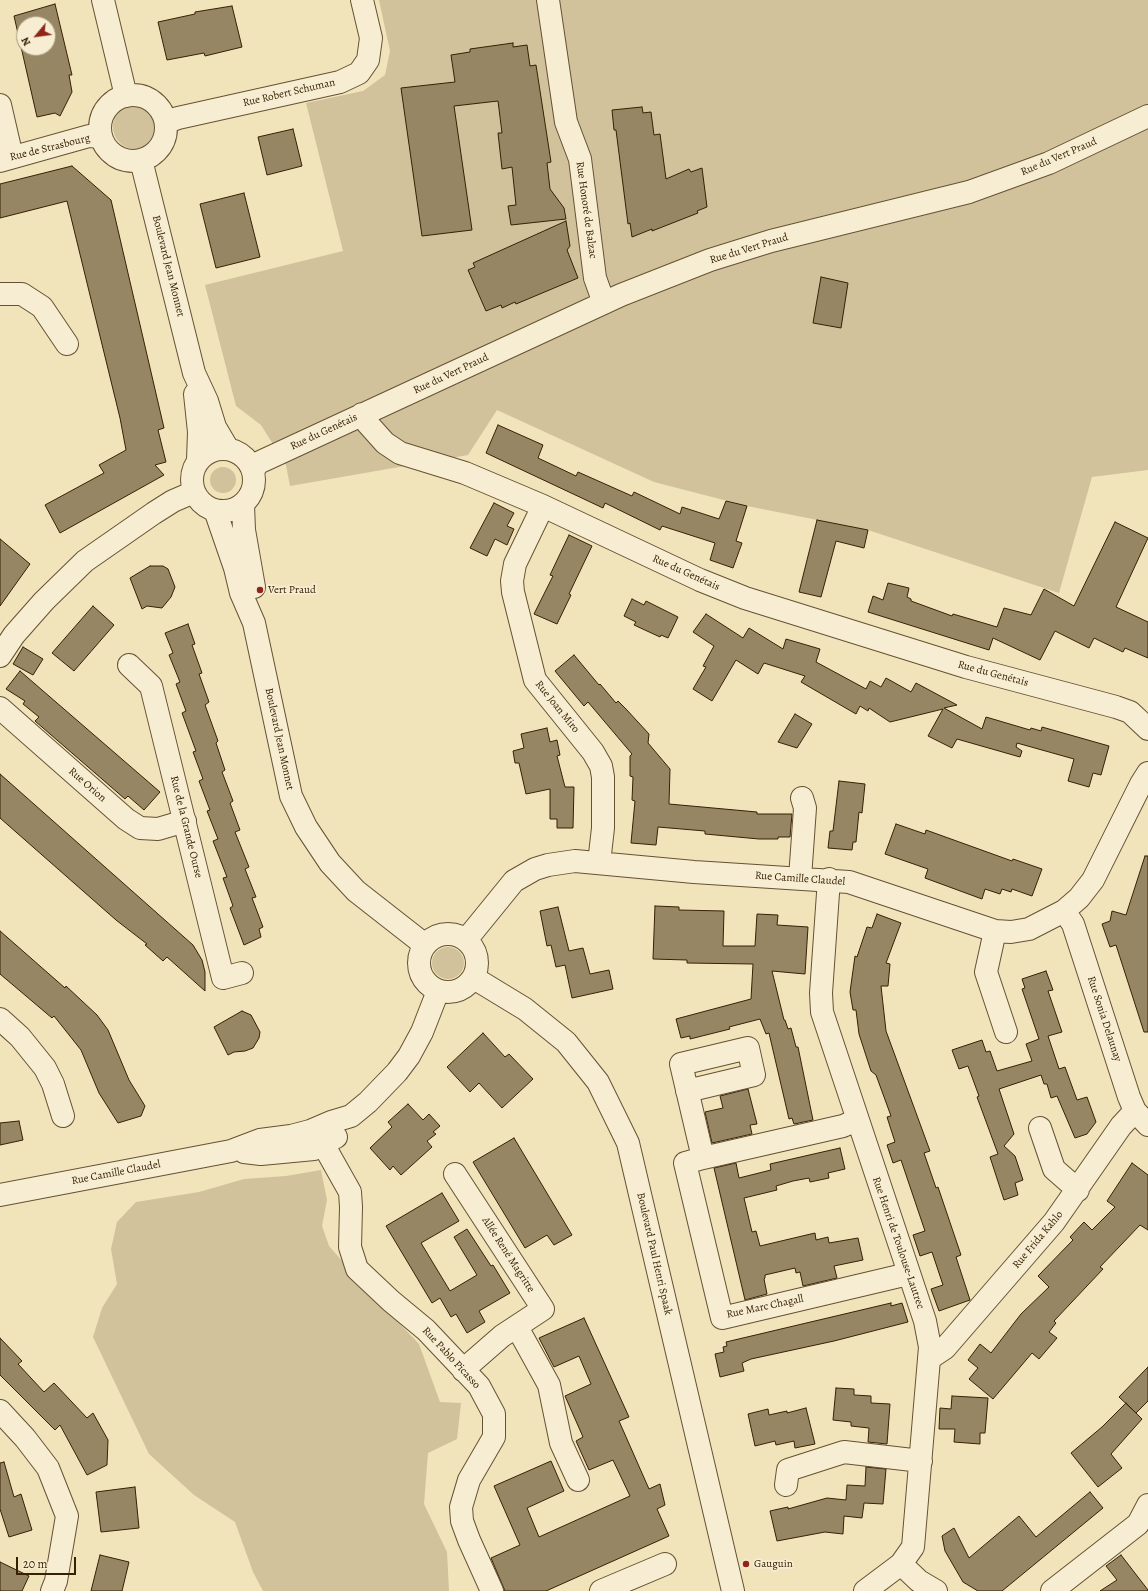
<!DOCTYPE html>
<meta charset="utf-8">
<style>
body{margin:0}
#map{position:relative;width:1148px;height:1591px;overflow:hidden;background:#f1e3ba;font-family:Alegreya,serif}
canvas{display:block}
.north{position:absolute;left:16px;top:16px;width:40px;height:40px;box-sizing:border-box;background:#f6edd2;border:1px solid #a99b80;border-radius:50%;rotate:241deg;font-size:11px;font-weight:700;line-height:16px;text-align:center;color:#362104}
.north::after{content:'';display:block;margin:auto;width:14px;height:18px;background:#8f2418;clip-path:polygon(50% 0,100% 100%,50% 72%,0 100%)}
.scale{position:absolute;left:16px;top:1557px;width:60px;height:18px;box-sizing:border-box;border:2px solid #362104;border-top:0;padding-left:5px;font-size:12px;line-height:14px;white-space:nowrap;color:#362104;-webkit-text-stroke:3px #f6edd2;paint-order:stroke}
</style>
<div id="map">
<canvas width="1148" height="1591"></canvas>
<div class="north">N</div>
<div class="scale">20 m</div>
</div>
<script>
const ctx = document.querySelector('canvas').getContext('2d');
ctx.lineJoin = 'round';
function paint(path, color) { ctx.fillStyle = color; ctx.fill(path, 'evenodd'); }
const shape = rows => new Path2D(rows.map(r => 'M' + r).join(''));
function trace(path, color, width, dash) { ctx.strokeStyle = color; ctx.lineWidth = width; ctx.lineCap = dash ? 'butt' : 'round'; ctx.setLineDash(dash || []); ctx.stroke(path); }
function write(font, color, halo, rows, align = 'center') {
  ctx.font = font + ' Alegreya,serif'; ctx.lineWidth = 3.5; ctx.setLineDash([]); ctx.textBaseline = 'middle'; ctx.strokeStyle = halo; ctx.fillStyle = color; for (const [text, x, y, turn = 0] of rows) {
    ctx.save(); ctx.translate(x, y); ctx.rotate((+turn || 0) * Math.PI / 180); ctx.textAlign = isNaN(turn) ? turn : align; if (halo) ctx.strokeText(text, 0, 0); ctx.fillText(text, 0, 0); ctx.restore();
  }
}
paint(shape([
 [379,0,1148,0,1148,470,1092,477,1059,593,868,530,747,506,654,482,497,410,468,455,290,486,286,465,261,425,236,406,205,285,343,251,306,103,363,91,385,75,390,51],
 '113 127a22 22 0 1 1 44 0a22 22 0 1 1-44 0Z',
 '210 480a13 13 0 1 1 26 0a13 13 0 1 1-26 0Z',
 '432 963a16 16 0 1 1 32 0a16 16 0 1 1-32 0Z',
 [321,1170,327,1200,322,1226,329,1246,367,1289,419,1344,440,1402,461,1403,457,1439,428,1453,424,1504,447,1552,449,1591,263,1591,253,1572,235,1522,194,1495,149,1454,93,1337,102,1308,117,1284,111,1249,117,1222,136,1202,199,1192,244,1179,286,1176]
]), '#d1c29b');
const building = shape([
 [55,4,72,75,69,75,72,92,60,116,55,113,37,117,14,16,55,4],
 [24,24,48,24,48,48,24,48,24,24],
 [232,6,242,47,205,56,204,53,167,60,158,22,195,14,195,12,232,6],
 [513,43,513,47,527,45,530,66,536,65,551,162,547,163,550,189,564,208,566,219,511,225,508,206,516,205,512,167,502,169,498,133,502,133,498,101,454,106,472,230,422,236,401,88,455,82,451,55,470,52,470,49,513,43],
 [642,107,643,113,651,112,654,135,660,134,666,179,689,169,691,172,702,168,707,207,697,211,698,213,652,231,652,229,632,237,630,223,628,224,616,130,614,130,612,110,642,107],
 [293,129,302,166,267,175,258,137,293,129],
 [72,166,111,200,164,428,158,430,166,462,155,465,164,475,60,533,45,505,104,473,99,465,126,450,120,418,67,201,0,218,0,184,72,166],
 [244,193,260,257,216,268,200,204,244,193],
 [566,221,570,246,567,250,578,278,516,304,515,302,502,308,501,305,486,311,468,270,475,267,473,263,566,221],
 [821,277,848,283,841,328,813,323,821,277],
 [498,425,543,445,538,458,576,476,578,472,632,496,634,492,680,514,682,507,719,519,726,501,747,506,736,541,742,543,733,568,710,560,715,543,662,526,660,530,605,503,603,508,486,453,498,425],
 [494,503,514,513,507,526,514,529,507,545,495,539,487,556,470,548,494,503],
 [817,520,868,530,864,548,836,541,821,597,799,592,817,520],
 [1115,522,1148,538,1116,607,1148,622,1148,658,1125,648,1123,652,1094,638,1089,648,1055,631,1040,660,993,638,989,650,868,612,873,596,883,600,888,583,909,588,907,597,911,599,911,601,952,616,953,614,997,627,1004,608,1031,615,1044,589,1074,606,1115,522],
 [569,535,592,546,569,594,571,595,557,624,534,614,553,576,550,575,569,535],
 [0,539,30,564,0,606,0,539],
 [150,566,163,566,168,569,175,587,171,597,162,608,147,606,142,609,130,578,150,566],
 [632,599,644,605,646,601,678,617,668,638,661,635,660,637,634,625,636,622,624,616,632,599],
 [93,606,114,625,74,671,52,653,93,606],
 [706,614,743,638,749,628,783,649,786,639,820,649,816,662,866,689,870,681,881,687,886,678,911,692,916,683,957,705,944,708,982,729,986,717,1030,730,1031,728,1041,731,1042,727,1109,746,1101,775,1093,773,1089,787,1068,781,1074,759,1017,743,1016,747,1022,751,1020,757,957,739,952,748,928,736,943,709,890,722,869,708,868,711,860,706,856,714,801,682,805,676,764,663,758,674,736,660,712,701,693,689,706,667,703,666,714,646,693,632,706,614],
 [188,624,195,644,192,645,202,673,199,674,209,702,205,705,218,741,216,743,225,770,222,772,233,801,230,803,240,830,235,832,249,867,245,869,256,897,252,898,263,927,259,929,261,937,244,945,230,908,233,906,223,878,227,877,213,841,218,839,207,811,210,810,199,781,203,779,193,752,196,751,182,713,186,711,176,684,180,682,169,655,173,653,165,633,188,624],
 [23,647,43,659,33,675,13,664,23,647],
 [574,655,599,685,600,684,616,703,618,701,626,709,649,734,648,743,670,769,669,804,757,812,757,814,792,814,790,837,778,837,778,839,759,839,705,834,705,831,658,827,656,845,631,843,635,801,632,800,633,777,630,776,630,756,632,754,588,702,584,706,555,671,574,655],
 [20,671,160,792,144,810,128,796,125,799,35,721,39,717,23,704,25,701,6,689,20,671],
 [795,714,812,724,797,748,778,742,795,714],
 [547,728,550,742,557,740,560,755,557,756,565,787,574,787,573,828,557,828,557,819,550,819,550,789,526,794,519,763,515,763,513,751,524,748,521,734,547,728],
 [0,774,193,945,202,960,205,972,205,991,167,957,163,961,145,945,147,944,116,920,0,818,0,774],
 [839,781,865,784,862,813,859,812,856,842,853,842,852,850,828,848,830,831,833,831,839,781],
 [896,824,925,834,926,830,1012,861,1013,859,1042,869,1032,896,1012,889,1011,892,1002,889,1000,894,985,889,982,899,925,878,928,869,885,854,896,824],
 [1145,856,1148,856,1148,1032,1144,1032,1116,945,1110,947,1102,924,1110,921,1112,911,1126,915,1145,856],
 [655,906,679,907,679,910,724,911,723,946,755,946,757,914,778,915,777,925,808,927,805,974,772,971,784,1020,785,1020,788,1029,791,1028,796,1047,798,1047,813,1120,794,1124,792,1118,789,1119,769,1033,766,1034,760,1019,729,1027,730,1029,690,1039,690,1036,681,1038,676,1019,751,999,753,964,687,963,687,960,653,959,655,906],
 [558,907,569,951,583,948,590,974,609,970,613,989,572,998,565,965,556,967,551,945,547,946,540,911,558,907],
 [877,914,901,923,886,963,890,964,888,986,881,986,886,1031,930,1151,924,1153,936,1188,938,1187,961,1255,956,1257,970,1300,939,1311,931,1289,943,1285,932,1252,920,1256,913,1235,925,1231,901,1160,893,1163,887,1145,895,1142,887,1117,891,1116,876,1075,871,1071,859,1034,856,1010,853,1010,850,992,855,956,857,957,867,927,872,928,877,914],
 [0,931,65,988,66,986,97,1015,108,1030,129,1080,145,1106,141,1116,118,1123,99,1093,81,1050,54,1016,52,1018,0,974,0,931],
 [1046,971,1053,990,1048,991,1062,1032,1048,1036,1059,1069,1065,1067,1077,1100,1087,1097,1096,1122,1087,1134,1075,1138,1057,1096,1051,1098,1047,1084,1044,1084,1041,1075,999,1089,1014,1134,1004,1146,1015,1156,1023,1180,1015,1183,1018,1195,1004,1200,990,1157,998,1154,977,1097,979,1096,968,1066,959,1069,952,1050,982,1040,986,1052,990,1051,997,1071,1032,1061,1026,1044,1039,1039,1022,989,1025,988,1022,979,1046,971],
 [242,1011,251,1015,260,1032,259,1038,253,1048,245,1051,234,1052,228,1055,214,1027,242,1011],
 [483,1033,505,1057,509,1054,533,1079,502,1108,479,1083,470,1092,447,1067,483,1033],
 [748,1089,757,1124,750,1125,752,1134,712,1143,705,1112,723,1108,720,1096,748,1089],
 [408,1104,423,1120,429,1114,440,1126,433,1132,436,1134,427,1141,432,1147,401,1175,393,1166,390,1170,370,1148,392,1127,388,1122,408,1104],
 [19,1121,23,1140,0,1145,0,1123,19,1121],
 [514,1138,572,1235,554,1245,547,1235,525,1248,473,1162,514,1138],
 [840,1148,845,1169,828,1173,829,1178,810,1182,809,1178,793,1181,776,1186,777,1190,744,1198,752,1232,756,1231,760,1246,815,1233,816,1240,828,1237,829,1243,858,1238,863,1260,834,1266,837,1278,803,1286,800,1272,796,1273,795,1268,765,1275,765,1278,764,1279,767,1294,745,1300,714,1168,736,1163,739,1178,771,1170,770,1164,840,1148],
 [1132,1163,1148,1175,1148,1230,1140,1225,1100,1267,1103,1269,1054,1321,1056,1323,1049,1332,1057,1338,1039,1359,1032,1353,993,1399,969,1379,978,1368,968,1360,980,1344,991,1353,1021,1314,1049,1287,1038,1276,1073,1240,1070,1237,1084,1222,1092,1230,1115,1207,1107,1201,1132,1163],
 [442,1193,459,1221,421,1243,450,1291,477,1275,454,1237,467,1229,491,1266,493,1265,510,1293,479,1311,485,1322,467,1333,456,1314,451,1317,440,1298,432,1303,386,1226,442,1193],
 [891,1303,891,1306,902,1303,908,1322,834,1341,751,1359,742,1363,744,1371,720,1377,715,1354,724,1352,723,1347,727,1346,726,1342,891,1303],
 [584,1318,629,1417,619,1421,649,1489,660,1484,665,1505,657,1509,669,1536,546,1591,505,1591,491,1558,520,1545,494,1486,551,1461,564,1491,527,1508,539,1537,630,1496,613,1460,589,1470,576,1441,583,1437,565,1396,591,1384,579,1356,554,1367,539,1338,584,1318],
 [0,1338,22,1361,18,1364,44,1392,54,1383,87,1418,93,1413,108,1440,107,1465,87,1475,60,1425,55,1430,0,1375,0,1338],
 [1148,1367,1148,1401,1136,1413,1119,1397,1148,1367],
 [836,1388,854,1389,854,1395,871,1396,871,1403,890,1404,887,1444,868,1442,869,1428,851,1426,851,1422,833,1420,836,1388],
 [952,1396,988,1398,985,1433,980,1433,980,1444,954,1442,955,1429,939,1429,940,1408,951,1409,952,1396],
 [1126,1403,1142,1419,1111,1454,1122,1468,1098,1487,1071,1453,1102,1427,1126,1403],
 [806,1408,815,1444,795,1448,794,1441,776,1445,775,1441,755,1446,748,1414,768,1409,769,1415,787,1411,787,1413,806,1408],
 [4,1462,14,1497,21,1494,32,1530,9,1537,0,1509,0,1463,4,1462],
 [866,1467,886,1469,883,1504,864,1503,862,1518,844,1516,843,1534,825,1532,777,1541,770,1511,788,1507,788,1509,827,1498,846,1500,847,1485,865,1486,866,1467],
 [135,1487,139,1528,101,1532,96,1492,135,1487],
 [1090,1492,1103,1508,1002,1591,978,1591,963,1582,945,1551,942,1536,954,1528,969,1558,1019,1516,1036,1537,1090,1492],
 [100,1555,129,1562,122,1591,91,1591,100,1555],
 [1121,1555,1148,1590,1148,1591,1100,1591,1117,1580,1106,1566,1121,1555],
 [0,1562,29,1576,22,1591,0,1591,0,1562]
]);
paint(building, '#978663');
trace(building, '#362104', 1);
const minor = shape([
 [103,0,126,96],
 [548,0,566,122,580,159,595,278,604,303],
 '100 128a33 33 0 1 1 66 0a33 33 0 1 1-66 0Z',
 [0,105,12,157],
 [166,122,178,118,340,82,359,73,368,60,371,38,362,0],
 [141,160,194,373,207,401,215,427,228,449],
 [0,161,89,136,101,137],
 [0,294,22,294,42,307,67,344],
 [195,394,199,432,198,460],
 [362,414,368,424,385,443,400,453,465,473,543,506,700,580,745,598,966,667,1116,707,1130,712,1148,729],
 '192 480a31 31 0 1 1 62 0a31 31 0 1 1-62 0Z',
 [253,471,258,463,621,295,710,260,771,241,969,192,1049,163,1148,116],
 [243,505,244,530,254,587],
 [543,506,515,564,512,581,513,592,535,680,593,752,601,766,603,777,603,828,599,863],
 [215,510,235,568,241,593,254,623,291,796,306,827,330,863,356,891,425,945],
 [0,656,14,635,44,601,85,561,154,513,173,501,194,492],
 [129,665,151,686,223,978,242,973],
 [0,708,126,819,140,828,158,829,185,821],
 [800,878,805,808,802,798],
 [829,879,821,993,822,1012,925,1321,930,1347,913,1547,901,1564,865,1591],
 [1064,911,1073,924,1129,1097,1135,1111,1148,1125],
 [995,931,986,972,1006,1032],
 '419 963a29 29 0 1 1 58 0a29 29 0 1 1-58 0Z',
 [466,940,514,881,535,869,548,865,575,861,694,872,849,882,995,931,1011,932,1029,929,1064,911,1079,898,1093,880,1141,784,1148,773],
 [474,978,525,1009,566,1042,598,1082,628,1143,733,1591],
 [0,1019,20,1037,45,1068,53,1084,63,1116],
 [687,1091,754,1075,748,1048,681,1064,703,1158,843,1126,857,1120],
 [1040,1128,1054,1169,1078,1190],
 [323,1144,350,1192,351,1207,350,1247,357,1269,391,1301,426,1330,479,1386,494,1414,494,1437,469,1480,461,1507,462,1521,469,1540,492,1591],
 [244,1152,261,1154,314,1149,336,1137],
 [703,1158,685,1163,722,1318,908,1274],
 [455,1174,543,1309,502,1336,463,1370],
 [0,1195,231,1151,260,1140,291,1136,310,1131,331,1122,351,1116,368,1102,397,1072,409,1056,422,1032,438,991],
 [517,1327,549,1385,561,1443,578,1480],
 [930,1358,945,1348,1054,1222,1121,1126,1135,1111],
 [0,1411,25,1438,48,1468,67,1516,56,1581,52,1591],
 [786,1485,788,1470,844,1452,921,1461],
 [901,1564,919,1581,936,1591],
 [601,1591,665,1564],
 [1052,1591,1138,1524,1148,1505]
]);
trace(minor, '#655232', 24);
trace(minor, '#f6edd2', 22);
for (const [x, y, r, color] of [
 [260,590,4,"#8f2418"],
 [746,1564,4,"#8f2418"]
]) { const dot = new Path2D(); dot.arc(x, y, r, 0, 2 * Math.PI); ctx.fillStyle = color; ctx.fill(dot); trace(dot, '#f6edd2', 1.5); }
write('11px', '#362104', '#f6edd2', [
 ["Rue Robert Schuman",289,93,-13],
 ["Rue de Strasbourg",50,148,-14],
 ["Rue du Vert Praud",1059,157,-23],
 ["Rue Honoré de Balzac",586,210,82],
 ["Rue du Vert Praud",749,249,-17],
 ["Boulevard Jean Monnet",168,266,76],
 ["Rue du Vert Praud",451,374,-25],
 ["Rue du Genétais",324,432,-25],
 ["Rue du Genétais",686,573,24],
 ["Rue du Genétais",993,674,15],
 ["Rue Joan Miro",557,707,51],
 ["Boulevard Jean Monnet",279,739,78],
 ["Rue Orion",87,785,41],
 ["Rue de la Grande Ourse",186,827,76],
 ["Rue Camille Claudel",800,879,4],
 ["Rue Sonia Delaunay",1104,1019,72],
 ["Rue Camille Claudel",116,1173,-11],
 ["Rue Frida Kahlo",1038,1240,-50],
 ["Rue Henri de Toulouse-Lautrec",898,1243,71],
 ["Boulevard Paul Henri Spaak",654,1254,77],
 ["Allée René Magritte",508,1255,57],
 ["Rue Marc Chagall",765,1307,-12],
 ["Rue Pablo Picasso",451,1358,47]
]);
write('11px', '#362104', '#f6edd2', [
 ["Vert Praud",268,590],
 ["Gauguin",754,1564]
], 'left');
</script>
